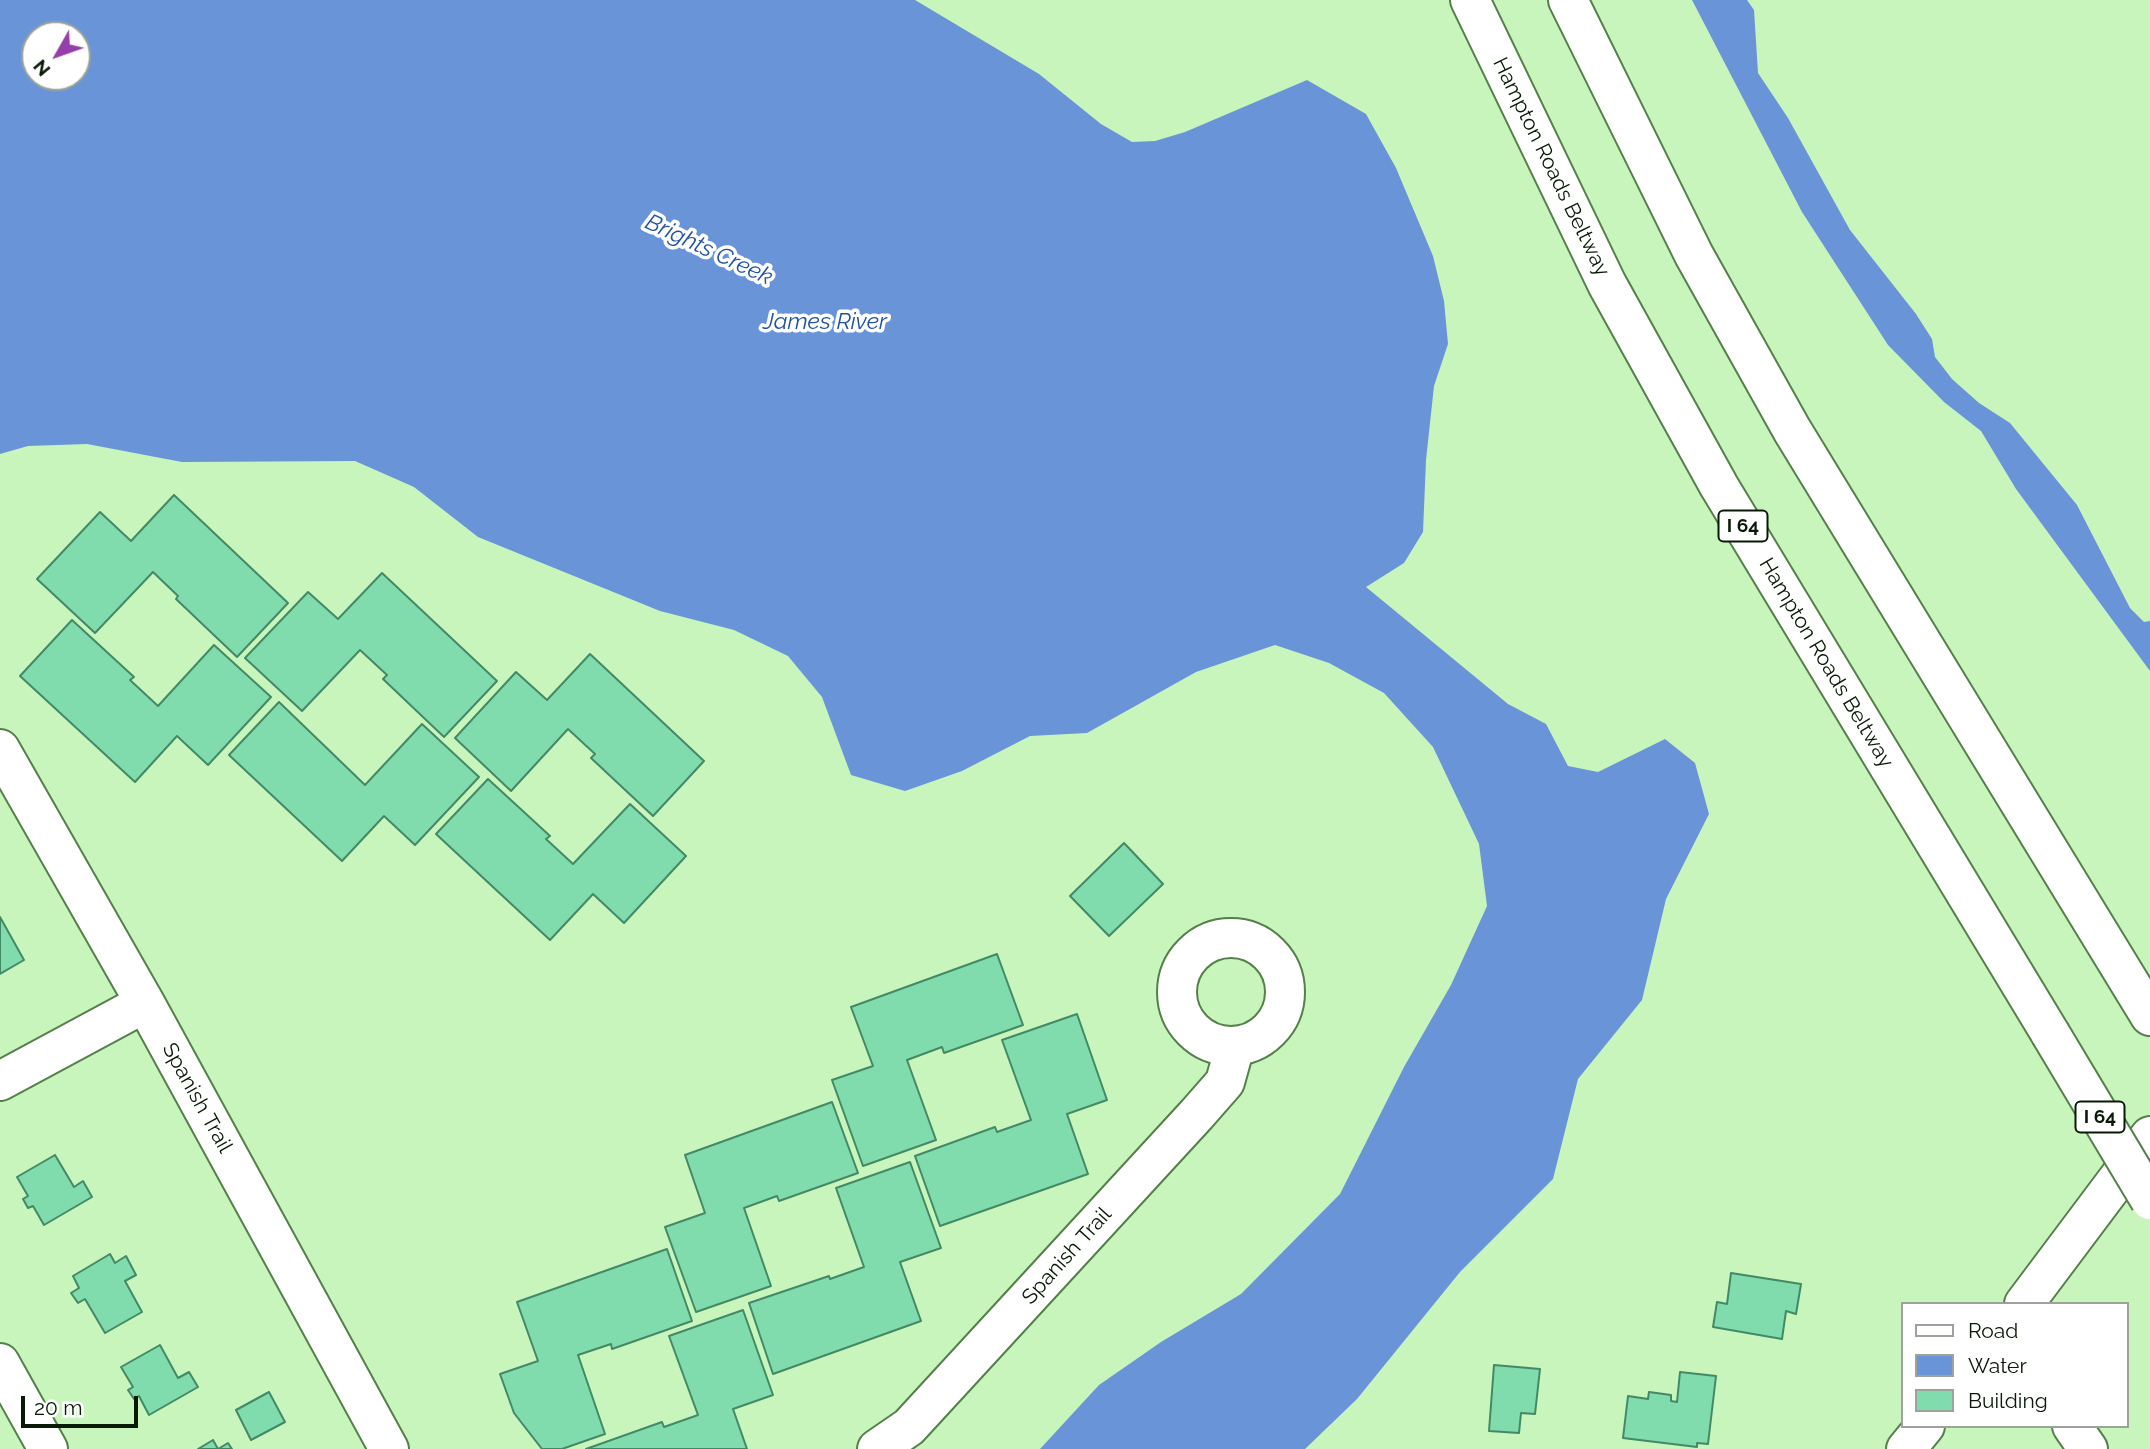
<!DOCTYPE html>
<style>
body{margin:0}
#map{position:relative;width:2150px;height:1449px;overflow:hidden;background:#c7f5bc;font-family:Raleway,sans-serif}
canvas{display:block}
.legend{position:absolute;left:1901px;top:1302px;width:228px;height:126px;box-sizing:border-box;background:#fff;border:2px solid #9ca39b;margin:0;padding:9px 12px;list-style:none;font-size:21px;color:#081905}
.legend li{display:flex;align-items:center;gap:14px;height:35px}
.legend b{width:35px;border:2px solid #9ca39b}
.north{position:absolute;left:21px;top:21px;width:70px;height:70px;box-sizing:border-box;background:#fff;border:2px solid #9ca39b;border-radius:50%;rotate:230deg;font-size:19px;font-weight:700;line-height:28px;text-align:center;color:#081905}
.north::after{content:'';display:block;margin:auto;width:24px;height:32px;background:#963eaa;clip-path:polygon(50% 0,100% 100%,50% 72%,0 100%)}
.scale{position:absolute;left:21px;top:1396px;width:117px;height:32px;box-sizing:border-box;border:4px solid #081905;border-top:0;padding-left:9px;font-size:21px;line-height:24px;white-space:nowrap;color:#081905;-webkit-text-stroke:5px #fff;paint-order:stroke}
</style>
<div id="map">
<canvas width="2150" height="1449"></canvas>
<ul class="legend">
<li><b style="height:9px;background:#fff"></b>Road</li>
<li><b style="height:19px;background:#6a94d8"></b>Water</li>
<li><b style="height:19px;background:#80dcac"></b>Building</li>
</ul>
<div class="north">N</div>
<div class="scale">20 m</div>
</div>
<script>
const ctx = document.querySelector('canvas').getContext('2d');
ctx.lineJoin = 'round';
function paint(path, color) { ctx.fillStyle = color; ctx.fill(path, 'evenodd'); }
const shape = rows => new Path2D(rows.map(r => 'M' + r).join(''));
function trace(path, color, width, dash) { ctx.strokeStyle = color; ctx.lineWidth = width; ctx.lineCap = dash ? 'butt' : 'round'; ctx.setLineDash(dash || []); ctx.stroke(path); }
function write(font, color, halo, rows, align = 'center') {
  ctx.font = font + ' Raleway,sans-serif'; ctx.lineWidth = 7; ctx.setLineDash([]); ctx.textBaseline = 'middle'; ctx.strokeStyle = halo; ctx.fillStyle = color; for (const [text, x, y, turn = 0] of rows) {
    ctx.save(); ctx.translate(x, y); ctx.rotate((+turn || 0) * Math.PI / 180); ctx.textAlign = isNaN(turn) ? turn : align; if (halo) ctx.strokeText(text, 0, 0); ctx.fillText(text, 0, 0); ctx.restore();
  }
}
paint(shape([
 [0,0,915,0,1039,74,1101,124,1132,142,1155,141,1185,132,1307,80,1366,114,1396,168,1433,256,1444,301,1448,344,1434,386,1426,460,1423,532,1404,563,1366,587,1508,704,1546,724,1568,766,1598,772,1665,739,1695,763,1709,814,1666,899,1642,1000,1578,1079,1553,1179,1460,1272,1357,1399,1305,1449,1040,1449,1099,1385,1161,1342,1241,1294,1340,1194,1404,1067,1451,985,1487,906,1479,844,1433,747,1384,693,1329,663,1275,645,1196,672,1087,733,1030,736,962,771,905,791,851,775,822,697,788,656,734,630,660,611,478,537,414,487,355,461,182,462,87,444,28,446,0,454],
 [35,35,77,35,77,77,35,77],
 [1692,0,1747,0,1754,10,1758,73,1788,118,1850,230,1916,314,1932,339,1935,357,1952,379,1979,403,2010,423,2077,505,2130,608,2144,622,2150,621,2150,671,2016,489,1981,431,1944,402,1888,345,1802,212]
]), '#6a94d8');
const building = shape([
 [174,495,288,603,237,657,176,599,178,596,153,572,95,633,37,579,100,512,131,541,174,495],
 [382,573,497,681,444,737,383,679,387,675,360,650,302,711,245,658,308,592,338,619,382,573],
 [72,620,134,677,130,680,158,706,214,645,271,697,208,765,177,736,135,782,20,676,72,620],
 [590,654,704,761,653,816,591,758,595,754,568,729,511,791,455,738,516,672,547,700,590,654],
 [279,702,365,785,422,724,479,777,415,845,384,816,342,861,229,755,279,702],
 [488,779,550,836,546,839,573,864,630,804,686,856,624,923,593,894,550,940,436,834,488,779],
 [1124,843,1163,884,1109,936,1070,896,1124,843],
 [0,917,24,960,0,974,0,917],
 [997,954,1023,1025,944,1053,942,1047,907,1060,936,1140,863,1166,832,1080,873,1066,851,1007,997,954],
 [1077,1014,1107,1100,1067,1114,1088,1174,940,1226,915,1156,995,1127,997,1132,1031,1120,1002,1040,1077,1014],
 [832,1102,858,1173,779,1201,777,1196,744,1208,771,1286,696,1312,665,1227,705,1213,685,1155,832,1102],
 [55,1155,74,1187,83,1181,92,1197,44,1225,33,1206,28,1208,23,1199,28,1196,17,1177,55,1155],
 [910,1162,941,1248,900,1262,921,1321,773,1374,749,1303,829,1276,830,1279,864,1267,836,1188,910,1162],
 [667,1249,692,1321,612,1349,611,1344,578,1355,605,1434,562,1449,542,1449,514,1413,500,1374,538,1361,517,1302,667,1249],
 [110,1254,115,1263,126,1256,136,1275,125,1281,142,1312,105,1333,85,1299,78,1303,71,1293,79,1288,73,1276,110,1254],
 [1731,1273,1801,1284,1796,1314,1786,1311,1782,1339,1713,1327,1717,1302,1727,1304,1731,1273],
 [743,1310,773,1395,733,1409,747,1449,586,1449,662,1422,664,1427,698,1415,669,1336,743,1310],
 [160,1345,178,1378,189,1372,198,1387,149,1415,139,1396,134,1399,128,1390,133,1387,121,1367,160,1345],
 [1494,1365,1540,1369,1535,1414,1521,1413,1519,1433,1489,1431,1494,1365],
 [1680,1372,1716,1376,1708,1444,1697,1443,1697,1447,1623,1438,1628,1396,1648,1399,1649,1392,1671,1395,1671,1401,1677,1402,1680,1372],
 [269,1392,285,1422,251,1440,236,1410,269,1392],
 [213,1440,218,1449,228,1443,232,1449,198,1449,213,1440]
]);
paint(building, '#80dcac');
trace(building, '#448966', 2);
const minor = shape([
 [0,749,145,1003,389,1449],
 '1177 992a54 54 0 1 1 108 0a54 54 0 1 1-108 0Z',
 [0,1081,145,1003],
 [0,1363,48,1449],
 [2072,1426,2088,1449],
 [877,1449,909,1427,1197,1114,1225,1082,1235,1046]
]);
const major = shape([
 [2024,1304,2150,1136],
 [1906,1449,1925,1426]
]);
const highway = shape([
 [1470,0,1607,284,1719,486,2050,1033],
 [1568,0,1694,255,1792,430,2150,1016]
]);
trace(minor, '#557f4b', 42);
trace(major, '#557f4b', 42);
trace(highway, '#557f4b', 42);
trace(minor, '#fff', 38);
trace(major, '#fff', 38);
trace(highway, '#fff', 38);
const highwayBridge = shape([
 [2050,1033,2150,1200]
]);
trace(highwayBridge, '#557f4b', 42, []);
trace(highwayBridge, '#fff', 38);
for (const [x, y, w] of [
 [1743,526,49],
 [2100,1117,49]
]) { const box = new Path2D(); box.roundRect(x - w / 2, y - 15.5, w, 31, 5); ctx.fillStyle = '#fff'; ctx.fill(box); trace(box, '#081905', 2); }
write('bold 19px', '#081905', null, [
 ["I 64",1743,526],
 ["I 64",2100,1117]
]);
write('21px', '#081905', '#fff', [
 ["Hampton Roads Beltway",1551,167,64],
 ["Hampton Roads Beltway",1826,663,59],
 ["Spanish Trail",197,1098,61],
 ["Spanish Trail",1067,1256,-48]
]);
write('italic 23px', '#2052a3', '#fff', [
 ["Brights Creek",709,250,25],
 ["James River",825,322]
]);
</script>
